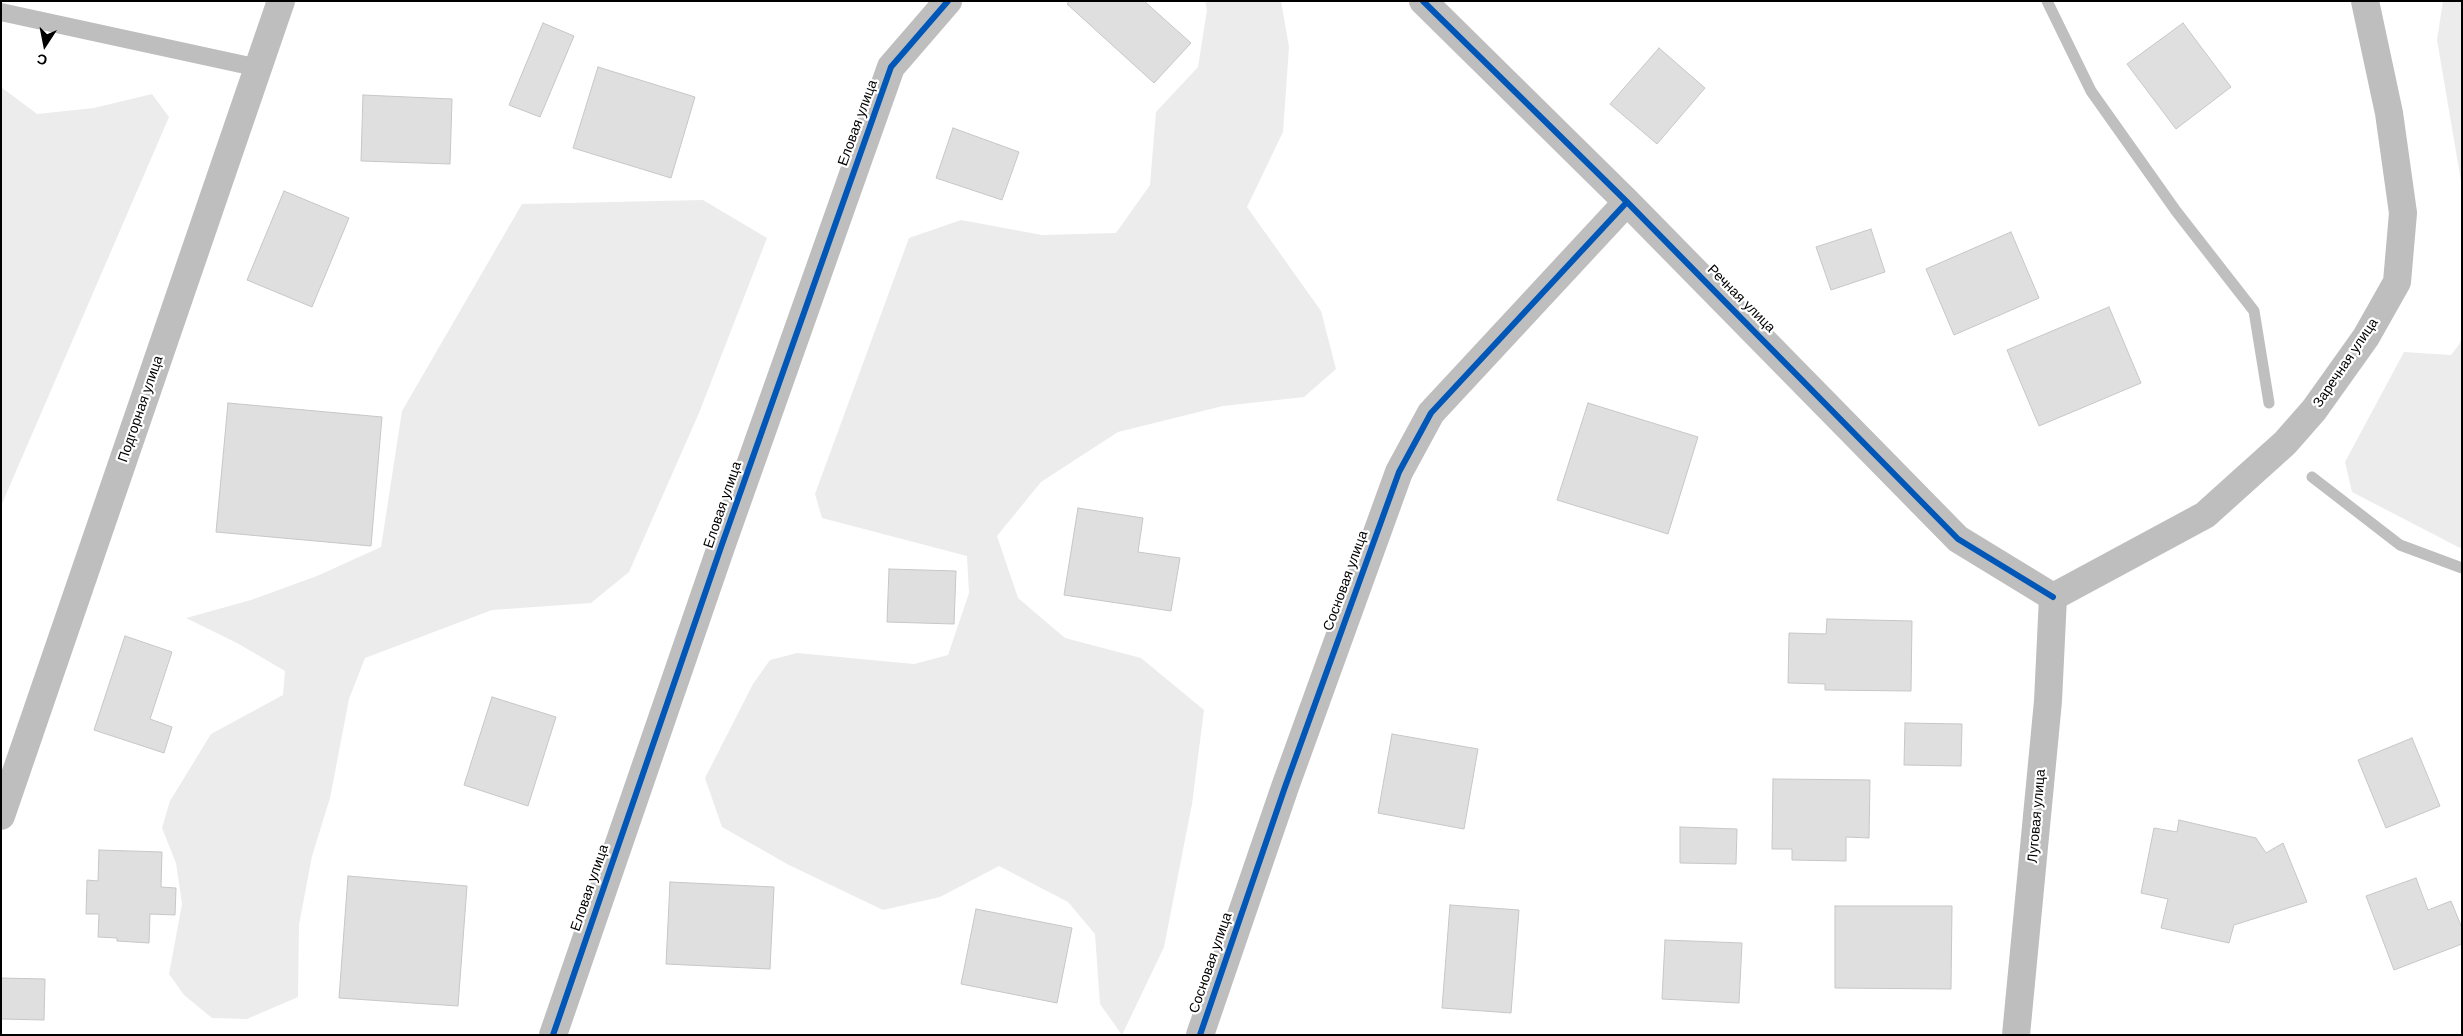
<!DOCTYPE html>
<meta charset="utf-8">
<style>
body{margin:0}
#map{position:relative;width:2463px;height:1036px;overflow:hidden;background:#fff;font-family:Arial,sans-serif}
canvas{display:block}
.frame{position:absolute;inset:0;border:2px solid #000;pointer-events:none}
.north{position:absolute;left:20px;top:20px;width:50px;height:50px;-webkit-text-stroke:4px #fff;paint-order:stroke;rotate:191deg;font-size:14px;font-weight:700;line-height:20px;text-align:center;color:#000}
.north::after{content:'';display:block;margin:auto;width:18px;height:22px;background:#000;clip-path:polygon(50% 0,100% 100%,50% 72%,0 100%)}
</style>
<div id="map">
<canvas width="2463" height="1036"></canvas>
<div class="frame"></div>
<div class="north">С</div>
</div>
<script>
const ctx = document.querySelector('canvas').getContext('2d');
ctx.lineJoin = 'round';
function paint(path, color) { ctx.fillStyle = color; ctx.fill(path, 'evenodd'); }
const shape = rows => new Path2D(rows.map(r => 'M' + r).join(''));
function trace(path, color, width, dash) { ctx.strokeStyle = color; ctx.lineWidth = width; ctx.lineCap = dash ? 'butt' : 'round'; ctx.setLineDash(dash || []); ctx.stroke(path); }
function write(font, color, halo, rows, align = 'center') {
  ctx.font = font + ' Arial,sans-serif'; ctx.lineWidth = 4.5; ctx.setLineDash([]); ctx.textBaseline = 'middle'; ctx.strokeStyle = halo; ctx.fillStyle = color; for (const [text, x, y, turn = 0] of rows) {
    ctx.save(); ctx.translate(x, y); ctx.rotate((+turn || 0) * Math.PI / 180); ctx.textAlign = isNaN(turn) ? turn : align; if (halo) ctx.strokeText(text, 0, 0); ctx.fillText(text, 0, 0); ctx.restore();
  }
}
paint(shape([
 [1205,1,1281,1,1289,47,1283,132,1247,207,1321,311,1336,369,1304,397,1223,406,1118,432,1041,482,997,536,1018,598,1065,638,1141,658,1204,710,1192,804,1164,947,1122,1035,1100,1004,1095,934,1068,902,999,866,940,897,883,910,789,865,722,827,705,778,753,684,770,660,797,653,914,664,948,655,969,593,967,556,822,518,815,494,909,238,961,220,1042,235,1116,233,1150,185,1156,112,1198,67,1207,10],
 [2443,1,2462,1,2462,187,2437,40],
 [1,87,37,114,94,108,152,94,169,117,1,506],
 [703,200,767,238,699,413,629,572,591,603,492,610,365,658,349,699,330,798,312,856,299,925,298,997,247,1019,212,1018,184,995,169,974,182,904,176,863,162,828,170,801,211,734,283,695,285,671,237,643,186,618,251,600,317,576,381,547,402,411,522,204],
 [2462,334,2462,549,2352,492,2345,462,2404,352,2451,355,2460,343]
]), '#ececec');
trace(shape([
 [2047,1,2091,91,2176,211,2254,311,2269,403],
 [2312,477,2400,545,2462,568]
]), '#bfbfbf', 11);
const building = shape([
 [1069,1,1144,1,1191,43,1154,83,1067,4,1069,1],
 [543,23,574,36,540,117,509,105,543,23],
 [2183,23,2231,87,2176,129,2127,64,2183,23],
 [1659,48,1705,88,1657,144,1610,104,1659,48],
 [598,67,695,97,671,178,573,148,598,67],
 [363,95,452,99,450,164,361,161,363,95],
 [953,128,1019,152,1002,200,936,178,953,128],
 [284,191,349,218,312,307,247,280,284,191],
 [1871,229,1885,272,1831,290,1816,247,1871,229],
 [2011,232,2039,298,1954,335,1926,269,2011,232],
 [2109,307,2141,383,2039,426,2007,350,2109,307],
 [228,403,382,417,371,546,216,532,228,403],
 [1588,403,1698,437,1668,534,1557,500,1588,403],
 [1078,508,1143,518,1138,552,1180,558,1171,611,1064,595,1078,508],
 [889,569,956,571,954,624,887,622,889,569],
 [1827,619,1912,621,1911,691,1825,690,1825,684,1788,683,1789,633,1826,634,1827,619],
 [125,636,172,652,150,719,172,727,164,753,94,730,125,636],
 [492,697,556,717,528,806,464,785,492,697],
 [1905,723,1962,724,1961,766,1904,765,1905,723],
 [1392,734,1478,749,1464,829,1378,813,1392,734],
 [2412,738,2440,806,2386,828,2358,760,2412,738],
 [1773,779,1870,780,1869,838,1846,837,1846,861,1792,860,1792,849,1772,849,1773,779],
 [2179,820,2256,838,2266,853,2283,843,2307,902,2234,925,2229,943,2161,928,2168,899,2141,893,2154,828,2177,832,2179,820],
 [1680,827,1737,829,1736,864,1680,863,1680,827],
 [99,850,162,852,161,887,176,888,175,915,150,914,149,943,117,941,117,938,98,937,99,914,86,914,87,880,98,881,99,850],
 [348,876,467,886,458,1006,339,998,348,876],
 [2416,878,2428,910,2451,901,2462,928,2462,944,2394,970,2366,896,2416,878],
 [670,882,774,887,770,969,666,964,670,882],
 [1450,905,1519,910,1511,1013,1442,1008,1450,905],
 [1835,906,1952,906,1951,989,1835,988,1835,906],
 [976,909,1072,928,1057,1003,961,984,976,909],
 [1665,940,1742,943,1739,1003,1662,999,1665,940],
 [1,978,45,979,44,1020,1,1019,1,978]
]);
paint(building, '#dfdfdf');
trace(building, '#c7c7c7', 1);
trace(shape([
 [1,12,259,68]
]), '#bebebe', 18);
trace(shape([
 [1423,1,1627,202,1958,539,2053,597],
 [2053,597,2205,515,2285,443,2314,410,2366,337,2397,282,2403,213,2389,113,2365,1],
 [1,816,281,1],
 [553,1035,721,547,891,67,948,1],
 [1200,1035,1285,787,1399,472,1431,413,1627,202],
 [2016,1035,2048,701,2053,597]
]), '#bebebe', 28);
trace(shape([
 [1423,1,1627,202,1958,539,2053,597],
 [553,1035,721,547,891,67,948,1],
 [1200,1035,1285,787,1399,472,1431,413,1627,202]
]), '#0057b8', 6);
write('14px', '#000', '#fff', [
 ["Еловая улица",858,123,-70],
 ["Речная улица",1741,299,45],
 ["Заречная улица",2346,363,-56],
 ["Подгорная улица",141,409,-71],
 ["Еловая улица",723,505,-71],
 ["Сосновая улица",1346,581,-70],
 ["Луговая улица",2037,816,-85],
 ["Еловая улица",590,888,-71],
 ["Сосновая улица",1211,963,-71]
]);
</script>
